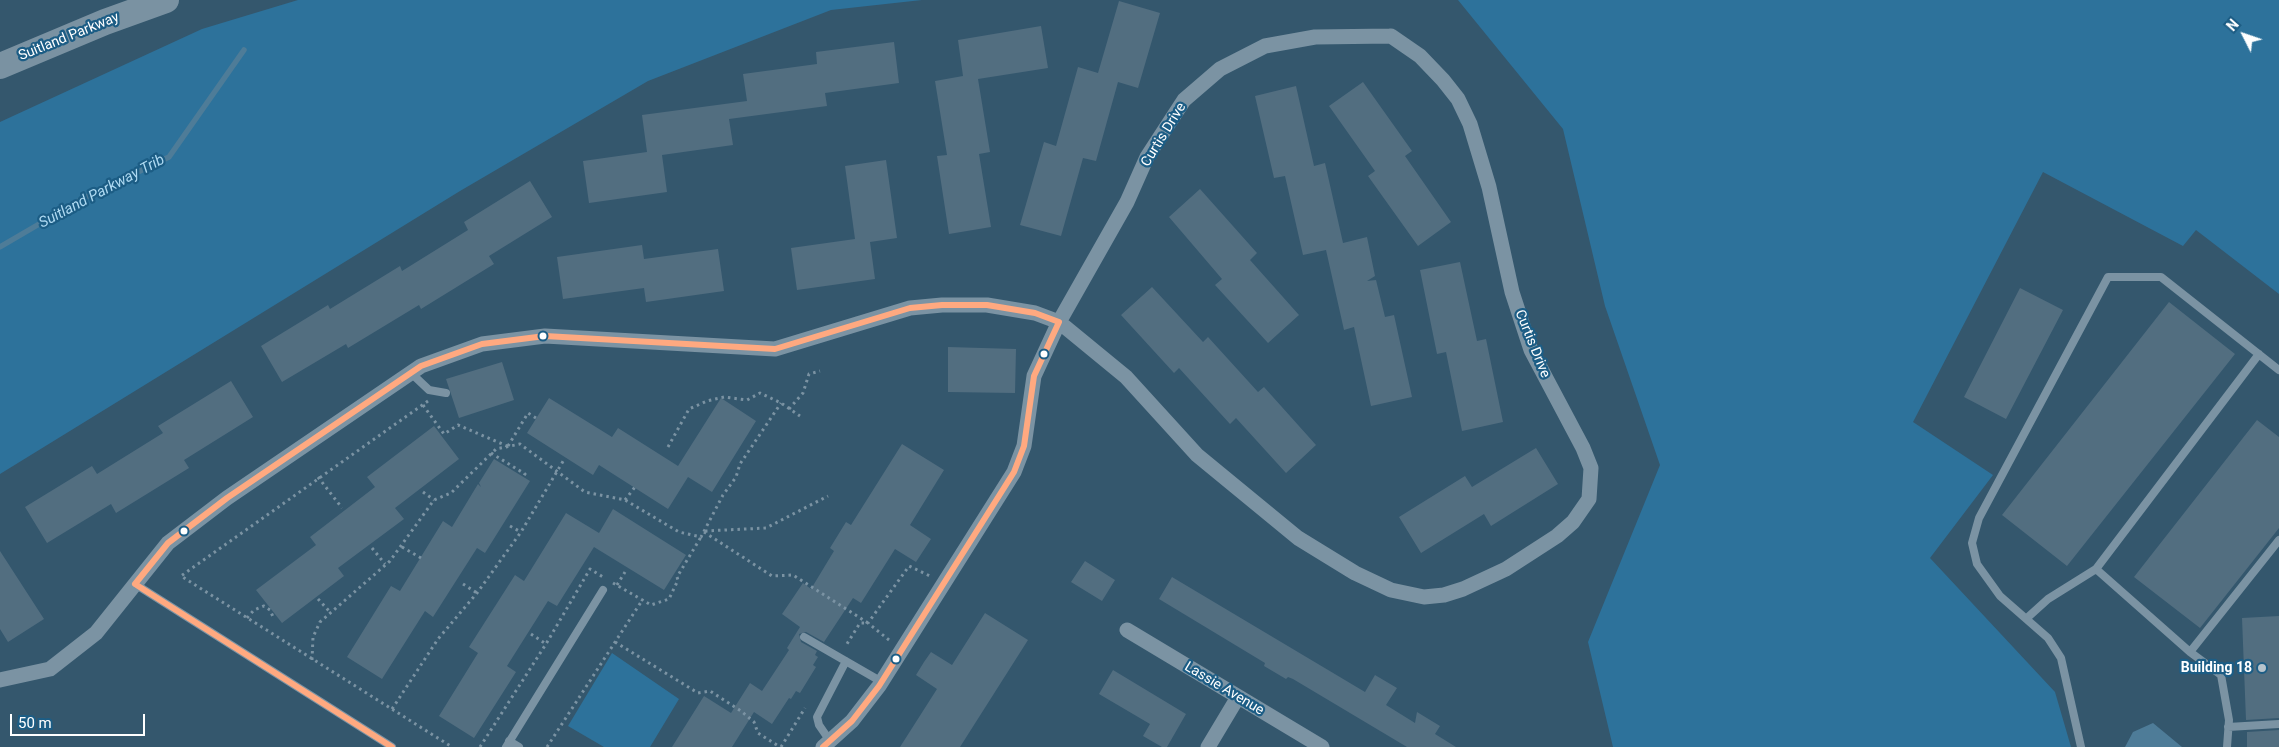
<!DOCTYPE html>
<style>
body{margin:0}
#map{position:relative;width:2279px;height:747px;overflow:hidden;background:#34576d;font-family:Roboto,sans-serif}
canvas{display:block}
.north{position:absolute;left:2219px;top:10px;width:50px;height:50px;-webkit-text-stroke:4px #1c5d85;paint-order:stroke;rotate:311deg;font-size:14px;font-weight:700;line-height:20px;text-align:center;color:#fff}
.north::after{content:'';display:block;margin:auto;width:18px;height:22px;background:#fff;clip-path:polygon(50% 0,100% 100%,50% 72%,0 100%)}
.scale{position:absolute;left:10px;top:714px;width:135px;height:22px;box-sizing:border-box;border:2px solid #fff;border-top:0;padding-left:6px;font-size:15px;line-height:18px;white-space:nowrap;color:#fff;-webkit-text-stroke:4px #1c5d85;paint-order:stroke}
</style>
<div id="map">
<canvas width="2279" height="747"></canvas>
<div class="north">N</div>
<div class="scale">50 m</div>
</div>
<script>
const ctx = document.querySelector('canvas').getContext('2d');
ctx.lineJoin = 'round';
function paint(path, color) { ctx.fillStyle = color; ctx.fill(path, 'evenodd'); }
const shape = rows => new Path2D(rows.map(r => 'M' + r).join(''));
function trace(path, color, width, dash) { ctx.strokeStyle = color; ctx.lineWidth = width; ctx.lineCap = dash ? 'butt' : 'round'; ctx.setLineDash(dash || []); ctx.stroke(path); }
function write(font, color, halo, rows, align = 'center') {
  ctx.font = font + ' Roboto,sans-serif'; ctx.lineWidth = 4.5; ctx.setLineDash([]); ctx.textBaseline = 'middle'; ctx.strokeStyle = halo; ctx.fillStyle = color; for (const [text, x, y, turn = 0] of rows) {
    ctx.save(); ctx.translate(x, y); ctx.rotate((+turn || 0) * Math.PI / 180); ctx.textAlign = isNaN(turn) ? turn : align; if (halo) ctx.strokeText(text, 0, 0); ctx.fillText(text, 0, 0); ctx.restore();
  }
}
paint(shape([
 [298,0,922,0,831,10,648,81,460,191,0,474,0,122,202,29],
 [1458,0,2279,0,2279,294,2196,230,2183,246,2043,172,1913,422,1993,475,1930,558,2055,692,2071,747,1613,747,1588,642,1660,465,1605,306,1563,129],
 [612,653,679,699,650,747,604,747,568,726]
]), '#2d729b');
paint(shape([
 [2153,723,2182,747,2125,747,2133,732]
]), '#4e7c98');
trace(shape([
 [0,247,82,199,169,157,244,50]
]), '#4e7c98', 5.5);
paint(shape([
 [1119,1,1160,13,1138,88,1118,82,1096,161,1083,158,1061,236,1020,225,1044,142,1056,146,1078,67,1098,73],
 [1041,26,1048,68,978,79,990,152,979,154,991,227,949,234,937,156,947,155,935,81,963,76,958,40],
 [894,42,899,83,825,93,827,106,729,119,733,145,662,155,667,192,589,203,583,161,647,152,642,115,747,101,743,74,817,64,816,52],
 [1363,82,1412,151,1405,156,1451,222,1418,246,1368,176,1375,171,1329,106],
 [1296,86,1314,166,1325,163,1343,243,1367,237,1375,276,1367,281,1376,280,1385,317,1394,315,1412,397,1371,406,1354,327,1344,330,1326,250,1303,255,1285,176,1274,178,1255,96],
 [886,160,897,238,870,242,875,279,797,290,791,248,855,239,845,166],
 [530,181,552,217,489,256,494,264,421,309,419,305,348,348,346,344,282,382,261,346,328,305,330,309,400,266,402,271,468,230,464,222],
 [1200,189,1257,253,1250,260,1299,315,1268,343,1215,285,1222,279,1169,217],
 [642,245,644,259,718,249,724,291,646,302,644,288,563,299,557,257],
 [1460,262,1477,341,1486,339,1503,422,1462,431,1446,352,1437,354,1420,270],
 [1152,287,1203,342,1208,337,1258,392,1264,387,1316,445,1286,473,1236,418,1230,424,1179,368,1174,373,1121,315],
 [2020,288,2063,310,2006,419,1964,397],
 [2169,302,2235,354,2067,566,2002,515],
 [948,347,1016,349,1015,393,948,392],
 [502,362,514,400,459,418,446,379],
 [231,381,253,417,184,460,189,468,116,513,111,504,47,543,25,507,92,466,97,474,163,433,158,426],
 [549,398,612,437,618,428,678,466,721,398,756,421,712,492,688,477,668,509,599,465,593,475,527,433],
 [2257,420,2279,437,2279,528,2200,628,2134,577],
 [434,426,459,459,395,508,404,519,338,568,344,576,282,623,256,590,316,545,310,537,375,487,367,477],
 [902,444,944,470,910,525,931,539,916,562,895,549,861,603,853,598,824,642,806,632,799,634,801,642,817,651,815,655,818,657,813,665,816,667,800,693,796,691,791,699,789,698,772,724,754,712,732,747,672,747,704,696,731,713,750,683,762,691,789,650,787,648,800,627,782,614,803,583,811,589,834,551,830,548,846,522,851,525],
 [1536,448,1558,484,1491,526,1484,514,1421,553,1399,517,1465,476,1472,487],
 [494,459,530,481,485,553,477,548,433,617,425,611,382,679,347,657,391,586,400,591,443,521,452,527,478,484,481,487,479,483],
 [613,509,686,555,664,590,594,547,557,606,548,601,507,666,516,672,474,738,439,716,478,653,469,647,515,575,524,581,566,513,599,533],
 [0,551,44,619,8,642,0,629],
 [1085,561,1115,580,1102,601,1071,582],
 [1172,577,1365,692,1375,675,1397,688,1386,705,1415,723,1417,712,1440,726,1435,734,1456,747,1407,747,1293,679,1288,677,1286,679,1264,666,1265,663,1159,599],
 [985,613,1028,640,960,747,900,747,937,689,916,675,924,662,931,652,952,665],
 [2279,616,2279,718,2246,720,2242,618],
 [1113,670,1186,714,1167,747,1162,747,1143,736,1150,724,1099,694],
 [2279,730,2279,747,2247,747,2247,732]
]), '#526e80');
trace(shape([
 [428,401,181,576,452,747],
 [423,405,444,434,458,425,507,446],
 [789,409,803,393,809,374,820,371],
 [508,446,528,413,536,418],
 [668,447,689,409,707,401,724,397,747,400,760,393,781,403,800,416],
 [491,453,525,474,523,477],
 [318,477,342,508],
 [423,492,434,500],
 [625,500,635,487],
 [510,526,521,532],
 [705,531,766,528,828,496],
 [704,532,772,576,793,575,868,623,860,623,845,647],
 [402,547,421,558],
 [372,548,385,564],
 [613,583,651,605,669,599,678,580,677,577,701,537],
 [463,584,477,593],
 [617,585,625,572],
 [318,599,330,612],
 [247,618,254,610,264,606,270,610,274,619],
 [531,634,546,644],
 [889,640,868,623,909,566,930,576],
 [615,642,698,693,710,691,741,711,754,722,758,733,780,747],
 [312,660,313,637,320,622,390,561,434,500,451,493,496,449,520,444,585,492,625,500,679,532,701,537,723,495,736,477,740,464,781,403],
 [392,709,438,639,477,593,521,532,565,458],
 [480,747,546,644,590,569,603,577],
 [547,747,643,599],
 [781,747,805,708]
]), '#7b93a3', 3, [2.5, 4]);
trace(shape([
 [411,373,429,390,446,393],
 [2096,569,2190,652,2221,675,2229,720,2227,747],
 [135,584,392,747],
 [2027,618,2048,599,2096,569,2259,354],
 [804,637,882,682],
 [2190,652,2279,540],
 [2228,727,2279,724],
 [509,741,519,747],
 [830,741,819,725,817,717,846,661],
 [506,747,603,590],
 [2081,747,2061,658,2048,638,2000,596,1977,564,1972,543,1979,518,2108,277,2161,277,2279,370]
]), '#7b93a3', 8);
trace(shape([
 [1391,36,1420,56,1443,80,1458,99,1470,124,1489,187,1512,292,1531,350,1583,448,1591,468,1589,499,1573,522,1557,536,1506,569,1463,589,1444,595,1424,597,1391,590,1355,573,1298,538,1197,455,1126,377,1059,322,1127,202,1147,157,1184,100,1220,69,1265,46,1315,37,1391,36],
 [1127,630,1322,747],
 [0,680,50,669,96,633,168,543,227,498,421,366,482,344,545,336,775,349,910,308,942,305,987,305,1035,313,1059,322,1034,376,1024,446,1014,472,879,686,852,721,823,747],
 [1208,747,1238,697]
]), '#7b93a3', 15);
trace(shape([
 [0,66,105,22,166,0]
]), '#7a92a2', 26);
trace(shape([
 [135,584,168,543,227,498,421,366,482,344,545,336,775,349,910,308,942,305,987,305,1035,313,1059,322],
 [135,584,392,747],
 [823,747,852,721,879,686,1014,472,1024,446,1034,376,1059,322]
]), '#ffa980', 6);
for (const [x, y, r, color] of [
 [543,336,4.5,"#fff"],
 [1044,354,4.5,"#fff"],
 [184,531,4.5,"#fff"],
 [896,659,4.5,"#fff"],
 [2262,668,5,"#b8c4cc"]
]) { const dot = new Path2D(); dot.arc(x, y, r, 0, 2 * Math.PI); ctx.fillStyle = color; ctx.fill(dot); trace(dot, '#1c5d85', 2); }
write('14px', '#fff', '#1c5d85', [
 ["Suitland Parkway",69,37,-22],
 ["Curtis Drive",1164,135,-58],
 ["Curtis Drive",1532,344,68],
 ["Lassie Avenue",1224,689,31]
]);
write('bold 14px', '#fff', '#1c5d85', [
 ["Building 18",2252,668]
], 'right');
write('italic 15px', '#afdaf2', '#1c5d85', [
 ["Suitland Parkway Trib",102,192,-28]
]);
</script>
